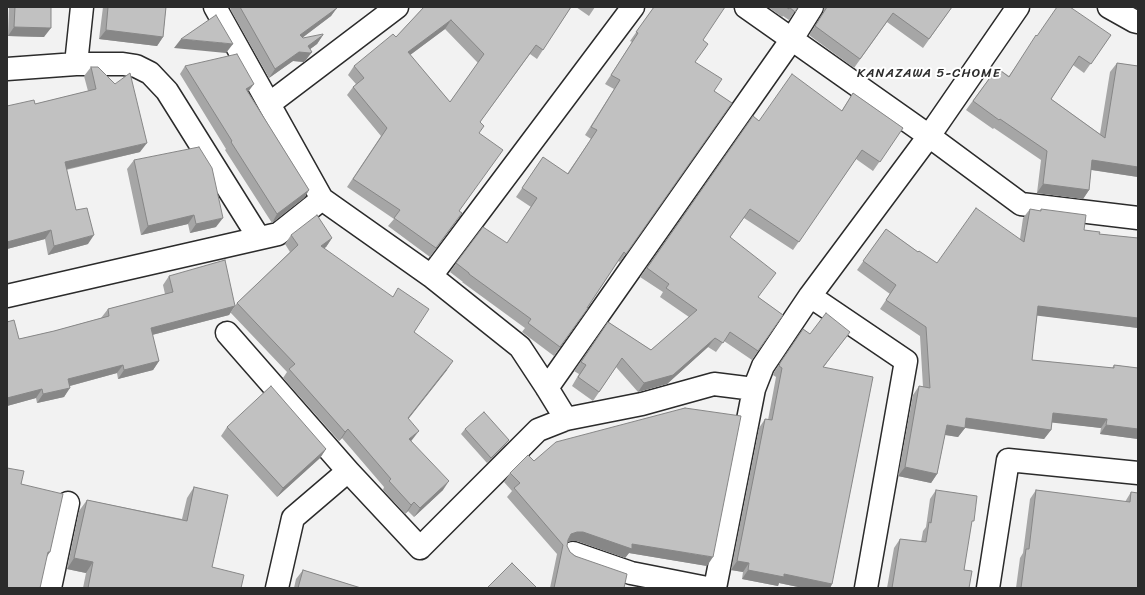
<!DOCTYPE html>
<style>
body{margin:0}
#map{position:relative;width:1145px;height:595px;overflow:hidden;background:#f2f2f2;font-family:Sriracha,sans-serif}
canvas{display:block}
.frame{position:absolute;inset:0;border:8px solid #2b2b2b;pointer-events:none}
</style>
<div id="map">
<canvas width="1145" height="595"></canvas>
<div class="frame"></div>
</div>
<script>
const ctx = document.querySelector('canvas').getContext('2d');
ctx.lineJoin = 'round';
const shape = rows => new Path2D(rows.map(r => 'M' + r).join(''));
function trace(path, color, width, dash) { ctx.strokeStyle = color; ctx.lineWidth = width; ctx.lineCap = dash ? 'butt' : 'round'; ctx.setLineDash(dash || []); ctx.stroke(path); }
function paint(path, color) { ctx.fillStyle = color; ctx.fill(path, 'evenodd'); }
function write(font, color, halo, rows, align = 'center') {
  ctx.font = font + ' Sriracha,sans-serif'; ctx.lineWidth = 4; ctx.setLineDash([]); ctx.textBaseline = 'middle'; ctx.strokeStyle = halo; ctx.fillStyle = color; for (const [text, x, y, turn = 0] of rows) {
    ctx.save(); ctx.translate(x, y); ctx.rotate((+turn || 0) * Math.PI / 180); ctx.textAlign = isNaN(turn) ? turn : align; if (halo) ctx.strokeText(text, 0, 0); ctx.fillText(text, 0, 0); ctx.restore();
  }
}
const minor = shape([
 [215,7,269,104],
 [397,7,269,104,322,199,431,276,520,347,547,388,566,419],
 [746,7,929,136,1021,204,1138,218],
 [1109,7,1134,21,1138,22],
 [76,64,82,7],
 [7,69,76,64,123,64,136,66,150,73,167,91,259,238],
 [431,276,633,7],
 [7,296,278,234,322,199],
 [810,296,906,361,866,588],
 [227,333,348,471],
 [547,388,792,39,812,7],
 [573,553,631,573,707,588],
 [50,588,68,503],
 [277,588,293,518,348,471,420,548,538,430,566,419,642,404,714,384,754,389],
 [715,588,754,389,763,366,810,296,929,136,1018,7],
 [988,588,1008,460,1138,473]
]);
trace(minor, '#2b2b2b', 25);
trace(minor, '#fff', 22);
paint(shape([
 [9,7,51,7,44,37,8,36],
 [103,7,166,7,163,37,157,46,99,39],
 [232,7,337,7,331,16,302,38,303,38,323,35,317,44,310,49,306,60,304,62,293,61,269,78,230,9],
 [424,7,571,7,537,59,530,54,480,122,479,133,456,222,430,257,388,226,394,219,347,187,381,136,347,95,353,87,356,84,348,75,354,66,396,37],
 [445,29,478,63,450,102,410,55],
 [576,7,595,7,589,16],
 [654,7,703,40,695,62,714,91,732,103,620,262,618,261,587,308,588,308,554,356,522,332,525,328,462,282,463,282,450,272,456,263,507,243,531,207,516,197,543,157,567,174,591,139,585,135,614,89,605,84,632,42,630,41],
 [768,7,798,7,789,20,783,16,782,17],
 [824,7,952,7,923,48,887,22,854,68,809,35,823,14],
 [1111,35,1084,73,1073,65,1051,99,1100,134,1110,72,1117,63,1138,66,1138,177,1091,170,1089,190,1083,199,1037,193,1041,160,994,128,993,129,966,110,997,68,1009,76,1037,36],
 [185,66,248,92,309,190,304,198,272,223,225,150,226,149,180,74],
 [91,67,140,152,66,170,76,210,88,244,48,255,45,239,7,249,7,106,35,104,88,91,84,76],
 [853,93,903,128,873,171,856,159,793,250,744,218,730,237,758,297,783,315,752,360,724,341,716,352,708,347,667,384,638,392,616,367,593,401,572,386,579,374,574,371,608,322,651,350,689,317,660,297,663,292,640,277,753,116,759,121,842,110],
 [134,160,216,227,190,233,188,224,141,235,127,169],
 [1030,209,1040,211,1041,209,1084,230,1099,234,1138,238,1138,328,1037,315,1032,360,1112,368,1114,365,1138,368,1138,439,1100,434,1101,428,1052,422,1051,430,1044,439,965,428,958,437,945,435,937,474,931,483,898,476,913,395,919,386,923,387,920,336,880,309,890,294,857,270,886,229,918,252,937,263,1020,239,1023,218],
 [291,235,332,238,326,247,324,248,414,332,447,370,408,419,412,440,411,441,443,490,414,517,408,511,405,514,383,490,384,487,342,438,339,441,283,378,287,372,230,312,237,303,290,252,285,244],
 [169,276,235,306,229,315,152,335,159,361,153,370,118,379,117,373,70,386,64,397,37,403,36,398,7,406,7,322,19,339,54,331,101,318,108,309,165,294,163,285],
 [803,329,810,334,850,332,823,367,832,584,830,588,803,588,779,583,778,586,742,579,743,572,731,570,759,428,765,419,768,420,776,377,773,375,774,372],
 [227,427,326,449,320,458,277,497,221,436],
 [465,429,505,445,487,463,461,434],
 [534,461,707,566,629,553,625,558,577,541,571,541,567,542,567,546,570,552,624,588,550,588,557,554,507,497,512,491,504,482,510,473],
 [194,487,212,567,241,588,83,588,86,573,67,569,79,511,87,500,182,519,187,498],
 [936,490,971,525,964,570,969,588,887,588,894,548,900,539,921,542,923,531,926,527,930,499],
 [1036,490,1125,502,1131,492,1138,588,1016,588,1020,558,1023,553,1030,499],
 [303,570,361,588,294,588,296,579]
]), '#a6a6a6');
paint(shape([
 [337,8,331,16,294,44,300,35],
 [451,20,445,29,402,61,408,52],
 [14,27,51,28,44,37,8,36],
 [106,30,163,37,157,46,99,39],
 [323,35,317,44,305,53,312,52,306,60,304,62,293,61,269,78,275,69],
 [181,39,233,44,226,53,174,48],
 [254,84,248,92,246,89],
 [147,143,140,152,58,171,65,162],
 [1092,160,1138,167,1138,177,1086,169],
 [1043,184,1089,190,1083,199,1037,193],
 [309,190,304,198,272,223,277,214],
 [194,215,188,224,141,235,148,226],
 [223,218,216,227,190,233,196,224],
 [51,230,45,239,7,249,7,242],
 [94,235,88,244,48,255,54,246],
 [332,238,326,247,314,255,321,246],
 [235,306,229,315,144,337,151,328],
 [1038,306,1138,318,1138,328,1032,315],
 [850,332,843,341,817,376,823,367],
 [715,338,708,347,667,384,638,392,644,383],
 [159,361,153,370,118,379,124,370],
 [453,361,447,370,402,427,408,418],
 [123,365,117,373,62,388,68,379],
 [70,388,64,397,37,403,43,394],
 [42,389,36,398,7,406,7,398],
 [1053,413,1107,419,1101,428,1047,422],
 [966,418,1051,430,1044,439,960,427],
 [947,425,965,428,958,437,940,434],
 [1106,425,1138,429,1138,439,1100,434],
 [348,429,342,438,339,441,345,432],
 [419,431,412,440,403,448,409,439],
 [509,440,505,445,487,463,491,458],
 [326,449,320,458,277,497,283,488],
 [905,467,937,474,931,483,898,476],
 [449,481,443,490,414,517,420,508],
 [414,502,408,511,405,514,411,505],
 [577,532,583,532,632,544,713,557,707,566,629,553,625,558,577,541,571,541,565,543,561,549,571,534],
 [48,552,50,552,42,564],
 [74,558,93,562,86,573,67,569],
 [737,561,749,563,743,572,731,570],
 [748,570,784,574,832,584,830,588,803,588,779,583,778,586,742,579]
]), '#878787');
const building = shape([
 [15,7,51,7,51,28,14,27,15,7],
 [108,7,166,7,163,37,106,30,108,7],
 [240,7,337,7,337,8,300,35,303,38,323,34,323,35,308,46,312,52,310,53,299,52,275,69,240,7],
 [424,7,571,7,543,50,536,45,480,122,484,126,479,133,503,150,459,211,462,213,436,248,394,218,400,210,353,179,387,128,353,87,364,78,354,66,393,34,396,37,424,7],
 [451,20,484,54,450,102,408,52,451,20],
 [654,7,725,7,703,40,708,44,695,62,722,79,714,91,732,103,626,254,624,252,587,308,588,308,560,347,528,323,531,319,469,274,469,273,456,263,483,227,507,243,537,198,522,188,543,157,568,174,597,130,591,127,620,80,611,75,638,33,636,32,654,7],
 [786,7,798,7,795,12,789,7,789,9,786,7],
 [827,7,952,7,929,39,893,13,860,59,815,26,827,7],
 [1057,7,1070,7,1111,35,1091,64,1079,56,1051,99,1105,138,1117,63,1138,66,1138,167,1092,160,1089,190,1043,184,1047,151,1000,119,999,120,973,101,997,68,1009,77,1036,35,1037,36,1057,7],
 [216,15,233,44,181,39,216,15],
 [237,54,254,84,246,89,309,190,277,214,231,142,232,141,185,66,237,54],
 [91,67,98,67,115,84,130,73,147,143,65,162,76,210,87,208,94,235,54,246,51,230,7,242,7,106,34,100,35,104,96,89,91,67],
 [792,74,842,111,853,93,903,128,880,162,862,150,799,242,750,209,730,237,776,273,758,297,783,315,758,351,730,332,723,343,715,338,673,375,644,383,622,358,599,392,578,377,586,365,581,362,608,322,651,350,697,310,666,288,669,284,647,268,753,116,759,121,792,74],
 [199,147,212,168,223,218,196,224,194,215,148,226,134,160,199,147],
 [976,208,1024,242,1030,209,1041,211,1041,209,1086,215,1084,230,1100,232,1099,234,1138,238,1138,318,1038,306,1032,360,1114,368,1114,365,1138,368,1138,429,1106,425,1107,419,1053,413,1051,430,966,418,965,428,947,425,937,474,905,467,919,386,930,388,926,327,886,300,896,285,863,261,886,229,918,252,919,251,937,263,976,208],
 [317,215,332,238,321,246,393,297,398,288,429,309,414,332,453,361,408,418,419,431,409,439,449,481,420,508,414,502,411,505,389,481,391,479,348,429,345,432,289,369,295,364,237,303,298,245,291,235,317,215],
 [225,260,235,306,151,328,159,361,124,370,123,365,68,379,70,388,43,394,42,389,7,398,7,322,14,320,19,339,54,331,109,316,108,309,173,292,169,276,225,260],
 [826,313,850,332,823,367,873,377,832,584,784,574,784,577,748,570,749,563,737,561,765,419,772,420,782,368,779,366,780,363,803,329,810,334,826,313],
 [271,386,326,449,283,488,227,427,271,386],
 [685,408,741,416,713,557,632,544,632,549,583,532,577,532,571,534,568,540,567,546,570,552,575,556,627,574,624,588,554,588,563,545,514,488,520,483,510,473,528,455,534,461,556,442,685,408],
 [484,412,509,440,491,458,465,429,484,412],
 [7,468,24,471,21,484,63,494,50,552,48,552,40,588,7,588,7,468],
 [194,487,228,495,212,567,244,575,241,588,88,588,93,562,74,558,87,500,187,521,194,487],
 [936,490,977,496,974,521,972,521,964,570,972,571,969,588,892,588,900,539,926,542,929,522,931,523,936,490],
 [1036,490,1130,502,1131,492,1138,493,1138,588,1021,588,1026,549,1029,549,1036,490],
 [512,563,537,588,487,588,512,563],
 [303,570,361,588,298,588,303,570]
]);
paint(building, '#c1c1c1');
trace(building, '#878787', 1);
ctx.letterSpacing = '1px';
write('13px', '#2b2b2b', '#fff', [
 ["KANAZAWA 5-CHOME",929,74]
]);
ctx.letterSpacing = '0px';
</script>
